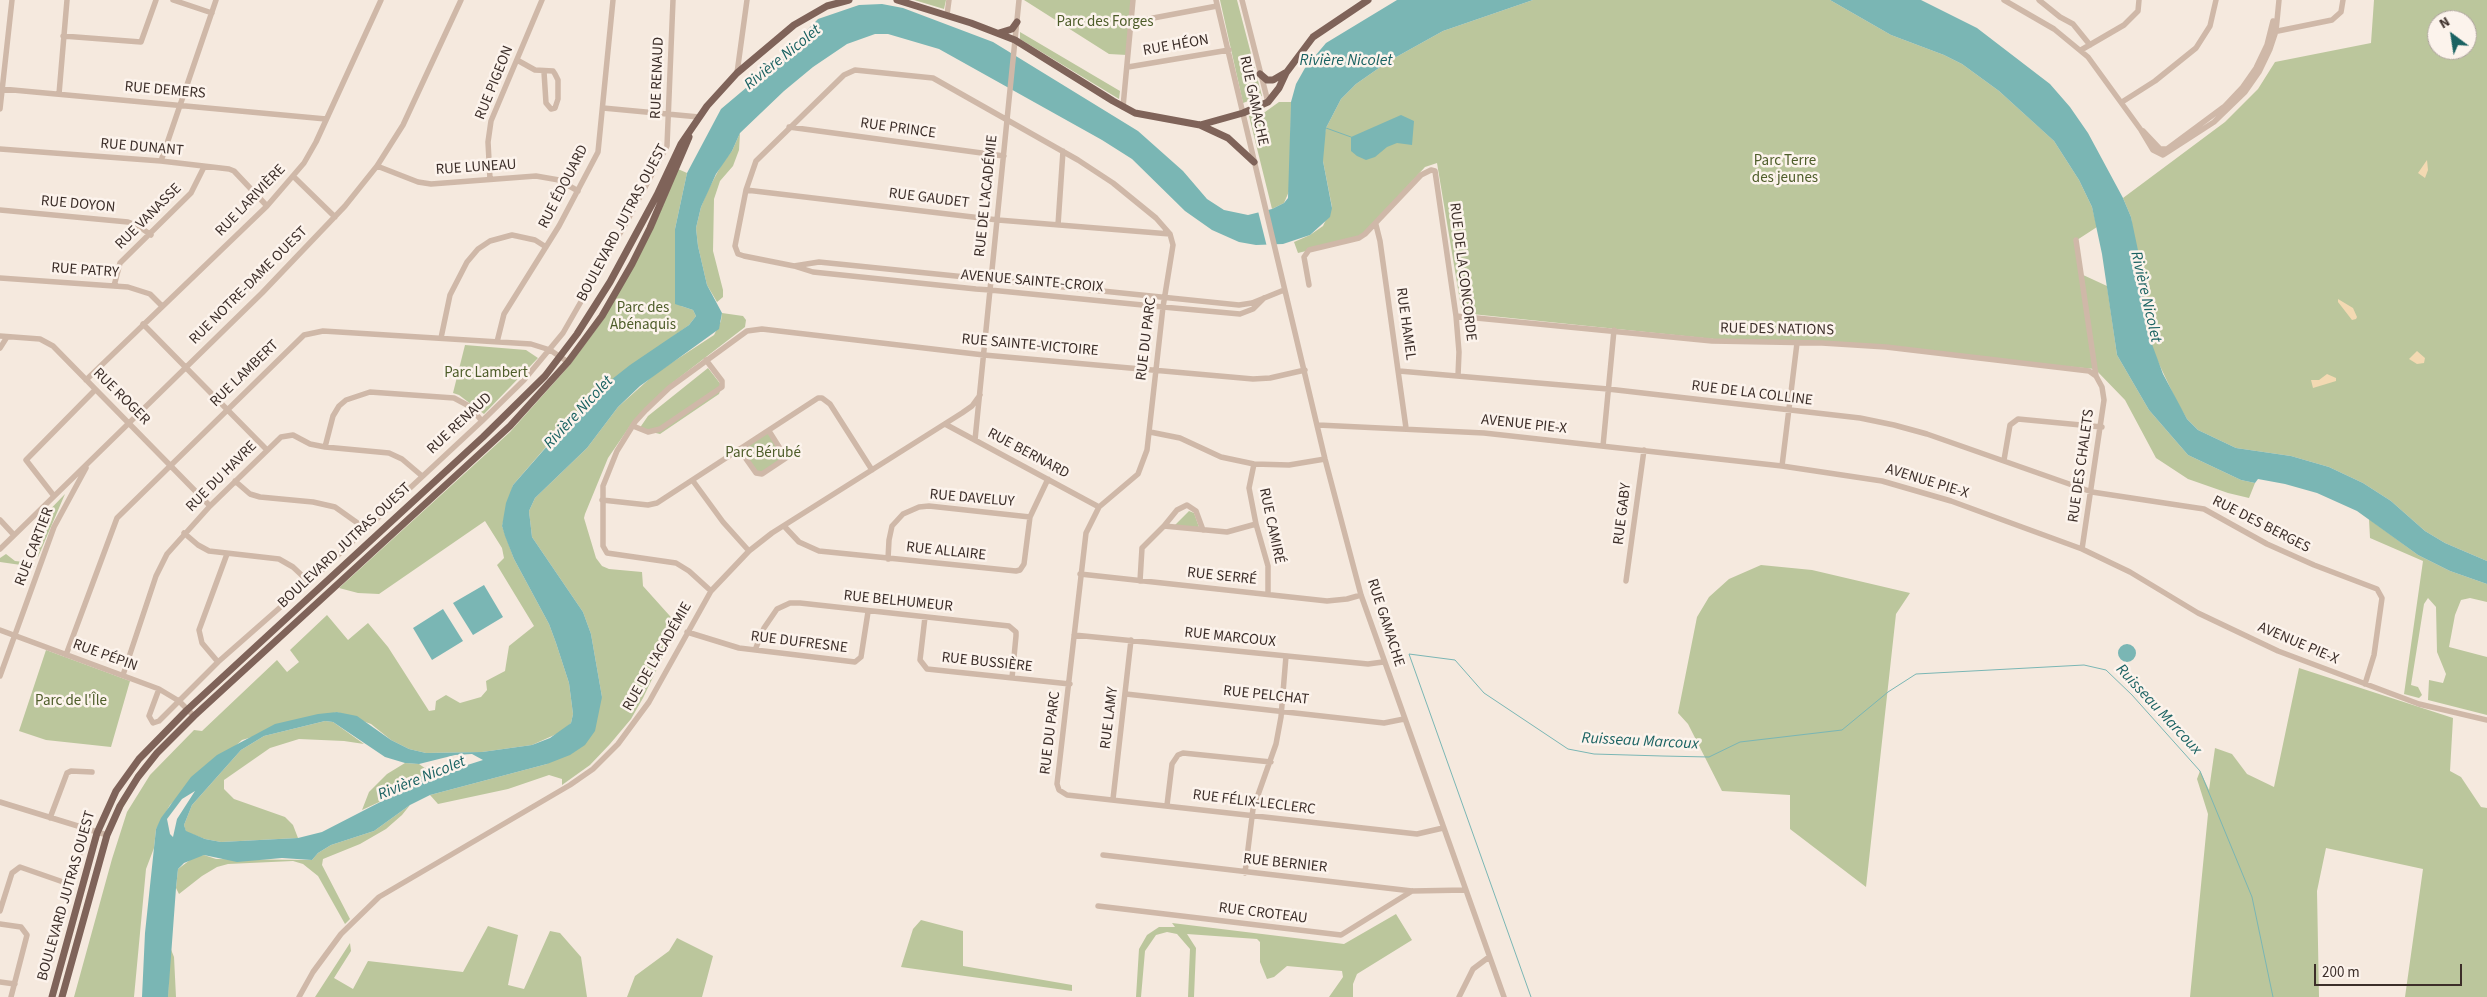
<!DOCTYPE html>
<meta charset="utf-8">
<style>
body{margin:0}
#map{position:relative;width:2487px;height:997px;overflow:hidden;background:#f5e9de;font-family:"Source Sans 3",sans-serif}
canvas{display:block}
.north{position:absolute;left:2427px;top:10px;width:50px;height:50px;box-sizing:border-box;background:#fcf3ec;border:1px solid #afa49e;border-radius:50%;rotate:329deg;font-size:14px;font-weight:700;line-height:20px;text-align:center;color:#3c2e29}
.north::after{content:'';display:block;margin:auto;width:18px;height:22px;background:#1a6262;clip-path:polygon(50% 0,100% 100%,50% 72%,0 100%)}
.scale{position:absolute;left:2314px;top:964px;width:148px;height:22px;box-sizing:border-box;border:2px solid #3c2e29;border-top:0;padding-left:6px;font-size:15px;line-height:18px;white-space:nowrap;color:#3c2e29;-webkit-text-stroke:4px #fcf3ec;paint-order:stroke}
</style>
<div id="map">
<canvas width="2487" height="997"></canvas>
<div class="north">N</div>
<div class="scale">200 m</div>
</div>
<script>
const ctx = document.querySelector('canvas').getContext('2d');
ctx.lineJoin = 'round';
function paint(path, color) { ctx.fillStyle = color; ctx.fill(path, 'evenodd'); }
const shape = rows => new Path2D(rows.map(r => 'M' + r).join(''));
function trace(path, color, width, dash) { ctx.strokeStyle = color; ctx.lineWidth = width; ctx.lineCap = dash ? 'butt' : 'round'; ctx.setLineDash(dash || []); ctx.stroke(path); }
function write(font, color, halo, rows, align = 'center') {
  ctx.font = font + ' "Source Sans 3",sans-serif'; ctx.lineWidth = 5; ctx.setLineDash([]); ctx.textBaseline = 'middle'; ctx.strokeStyle = halo; ctx.fillStyle = color; for (const [text, x, y, turn = 0] of rows) {
    ctx.save(); ctx.translate(x, y); ctx.rotate((+turn || 0) * Math.PI / 180); ctx.textAlign = isNaN(turn) ? turn : align; if (halo) ctx.strokeText(text, 0, 0); ctx.fillText(text, 0, 0); ctx.restore();
  }
}
paint(shape([
 [914,0,946,0,944,9],
 [1024,0,1131,0,1127,55,1109,54],
 [1220,0,1237,0,1262,96,1243,103],
 [1533,0,1830,0,1891,35,1944,55,1962,64,1999,91,2042,130,2054,141,2079,180,2092,207,2097,227,2077,240,2081,274,2107,286,2117,355,2149,410,2188,455,2241,480,2255,483,2249,498,2228,493,2188,479,2156,458,2125,400,2095,369,1802,341,1714,339,1462,313,1437,163,1425,167,1370,227,1366,236,1298,253,1294,242,1310,235,1323,226,1332,207,1323,161,1323,142,1326,128,1341,99,1356,84,1389,61,1443,31],
 [2374,0,2487,0,2487,561,2445,543,2425,531,2391,501,2363,483,2329,467,2291,456,2236,448,2198,430,2187,419,2177,402,2151,347,2146,328,2131,217,2123,198,2225,122,2258,89,2275,62,2371,43],
 [2437,20,2467,20,2467,50,2437,50],
 [1020,32,1120,91,1119,99,1020,39],
 [1279,102,1291,102,1290,189,1284,203,1272,209,1249,116,1265,112],
 [740,133,739,150,733,166,720,181,714,199,713,251,723,290,723,297,717,302,707,285,698,246,696,228,701,207,708,190,723,162,732,151],
 [678,169,687,173,675,229,681,306,693,310,696,316,689,325,592,395,578,410,513,485,502,526,514,559,549,624,556,643,569,683,573,714,571,723,561,732,532,745,482,752,426,753,409,749,391,740,371,724,337,712,242,740,170,805,156,829,154,848,146,869,134,997,74,997,112,859,127,812,150,775,194,730,202,731,277,660,287,672,299,662,290,650,327,615,348,640,368,623,388,647,429,711,435,710,436,701,446,695,460,703,481,697,487,690,486,681,505,671,509,646,534,626,497,565,504,558,502,548,485,521,379,594,358,593,339,588,510,432,569,366,600,324,634,266,659,215],
 [722,313,743,316,746,320,745,327,667,387,632,423,608,458,585,514,584,518,596,558,602,566,609,569,642,572,643,586,678,625,643,698,631,719,610,744,590,765,562,785,562,779,549,775,508,789,438,804,430,795,547,764,602,697,591,634,583,612,532,537,529,511,535,498,587,448,618,407,656,373,714,335,721,321],
 [465,345,526,350,538,358,484,414,459,395,453,393],
 [708,368,722,386,719,394,660,434,639,429,648,416],
 [769,431,786,455,760,475,739,449],
 [65,494,38,557,32,556,39,546,35,542,47,529,38,522],
 [1189,511,1194,513,1200,530,1174,526],
 [2369,519,2418,555,2450,571,2487,584,2487,602,2470,598,2461,600,2455,615,2449,647,2487,657,2487,715,2428,700,2429,680,2443,683,2446,674,2437,652,2436,607,2428,598,2424,604,2411,685,2418,687,2422,695,2419,698,2404,694,2423,561,2370,538],
 [6,554,15,561,24,562,35,567,0,562,0,558],
 [1761,565,1812,570,1910,593,1896,614,1866,887,1790,829,1790,795,1722,791,1688,724,1678,713,1697,617,1709,597,1729,579],
 [46,650,130,681,111,747,46,740,19,731],
 [2299,668,2453,718,2450,771,2461,777,2481,807,2487,808,2487,997,2405,997,2423,869,2326,848,2317,891,2319,997,2190,997,2208,814,2197,779,2200,771,2209,790,2215,748,2232,754,2247,774,2274,787],
 [325,721,333,722,364,744,344,741,299,739,270,748,224,780,224,789,234,799,285,817,293,825,298,838,221,842,205,839,186,832,184,825,192,805,241,750,264,736],
 [405,763,419,764,429,771,390,797,362,810,369,792,387,774],
 [410,805,402,815,386,829,360,844,323,859,322,865,350,919,345,924,318,876,303,864,293,861,228,864,217,867,202,876,179,894,176,888,178,869,194,857,204,855,216,859,312,860,318,853,331,845,374,831],
 [1396,914,1412,940,1357,974,1353,984,1353,997,1329,997,1343,977,1342,971,1287,966,1274,977,1267,979,1260,962,1260,942,1257,939,1187,934,1196,948,1194,997,1188,997,1190,949,1177,934,1167,932,1156,935,1145,951,1141,997,1136,997,1139,949,1147,935,1159,927,1175,927,1172,923,1344,944],
 [921,920,963,931,963,966,1072,985,1072,991,901,967,913,929],
 [488,926,518,935,508,985,524,989,550,931,560,933,581,957,587,997,315,997,350,943,351,951,334,978,353,989,368,961,463,972],
 [677,938,713,956,702,997,627,997,635,976,669,951],
 [170,947,174,957,176,997,168,997]
]), '#bbc69c');
paint(shape([
 [2427,160,2428,170,2425,178,2418,173],
 [2338,299,2353,308,2357,317,2356,319,2352,320,2338,302],
 [2417,351,2425,358,2424,363,2417,364,2409,359],
 [2327,374,2336,378,2336,381,2313,388,2311,380,2319,380]
]), '#f3d9b2');
paint(shape([
 [1397,0,1533,0,1443,31,1389,61,1356,84,1341,99,1326,128,1323,161,1332,208,1330,217,1310,235,1283,244,1256,245,1239,242,1212,230,1185,211,1132,159,1102,140,939,49,888,34,875,34,847,44,813,67,784,91,740,133,732,151,716,174,701,207,696,228,698,246,707,285,722,313,719,329,640,386,618,407,587,448,535,498,529,511,532,537,583,612,591,634,602,697,595,731,585,745,570,755,547,764,430,795,410,805,374,831,331,845,318,853,312,860,282,858,237,862,204,855,184,863,178,869,176,888,168,997,142,997,145,933,156,829,161,818,191,777,217,755,275,724,318,714,337,712,357,716,391,740,409,749,426,753,482,752,532,745,550,738,571,723,573,714,569,683,556,643,549,624,514,559,505,536,502,526,506,503,513,485,592,395,630,365,689,325,696,316,693,310,675,304,675,229,687,173,721,109,772,66,818,19,859,5,882,4,903,8,993,42,1138,131,1183,171,1207,199,1224,210,1248,215,1272,209,1284,203,1288,198,1291,102,1296,84,1305,68,1326,43],
 [325,721,333,722,385,757,405,763,419,764,455,755,472,754,483,760,458,768,445,767,429,771,390,797,322,832,298,838,221,842,205,839,186,831,184,825,192,805,241,750,264,736],
 [195,791,177,819,173,837,170,834,167,819,182,799],
 [1830,0,1921,0,1977,28,2050,84,2070,107,2088,133,2123,198,2131,217,2140,260,2146,328,2163,374,2187,419,2198,430,2236,448,2291,456,2329,467,2363,483,2391,501,2425,531,2445,543,2487,561,2487,584,2450,571,2418,555,2357,511,2317,493,2285,484,2258,479,2255,483,2241,480,2188,455,2149,410,2117,355,2102,254,2092,207,2079,180,2054,141,1999,91,1962,64,1944,55,1891,35],
 [1401,115,1414,121,1412,145,1397,143,1387,147,1375,157,1366,160,1357,156,1351,151,1351,137],
 [484,585,503,617,473,635,453,603],
 [443,609,463,641,432,660,413,628],
 '2118 653a9 9 0 1 1 18 0a9 9 0 1 1-18 0Z'
]), '#7ab6b4');
paint(shape([
 [1267,208,1276,246,1271,247,1267,247,1258,211]
]), '#f5e9de');
trace(shape([
 [1326,128,1351,137],
 [1531,997,1409,654,1455,660,1484,693,1568,749,1594,754,1662,756,1709,757,1740,742,1842,730,1888,692,1916,674,2084,665,2106,670,2132,695,2200,771,2252,897,2273,997]
]), '#7ab6b4', 1);
trace(shape([
 [173,0,212,13],
 [1216,0,1325,459,1361,595,1504,997],
 [1242,0,1268,102],
 [2004,0,2054,29,2088,57,2141,130,2153,150,2163,155,2214,122,2245,92,2259,72,2270,49,2276,31,2279,0],
 [2039,0,2060,17,2073,24,2090,45],
 [947,15,949,0],
 [1132,22,1217,6],
 [2273,32,2332,20,2341,12,2343,0],
 [63,36,141,42,156,0],
 [2081,50,2124,25,2138,11,2139,0],
 [517,60,535,70,553,71,555,74,558,80,558,99,555,108,551,109,546,103,544,72],
 [1128,67,1229,50],
 [737,73,747,0],
 [2,89,326,119],
 [59,94,67,0],
 [2122,102,2155,81,2196,48,2210,26,2216,0],
 [1123,107,1133,0],
 [603,108,699,117],
 [0,109,12,0],
 [789,127,1004,156],
 [2143,131,2160,149,2167,149,2225,106,2242,88,2256,68,2267,45,2273,21],
 [0,149,161,161,229,169,234,171,267,206],
 [161,161,216,0],
 [377,166,418,182,431,184,536,176,559,180,578,191],
 [293,176,335,217],
 [490,179,488,142,491,121,542,0],
 [746,190,998,220,1170,234],
 [0,210,128,222,137,225,151,235],
 [1058,225,1063,151],
 [1376,225,1380,241,1406,428],
 [2076,240,2096,376,2102,387,2104,400,2082,549],
 [794,266,819,262,1239,305,1252,303,1284,290],
 [0,278,128,287,150,294,162,306],
 [1309,285,1304,257,1309,250,1359,238,1365,234,1421,175,1431,170,1435,171,1456,316,1459,352,1458,376],
 [114,286,120,263,191,193,204,167],
 [1264,298,1253,309,1240,314,1163,307,990,290,976,289,813,272,794,266,744,256,738,254,735,246,746,190,756,161,844,75,855,70,933,78,1078,160,1113,183,1156,218,1170,234,1173,245,1163,307,1147,450,1138,474,1099,507,1086,533,1057,784,1059,790,1067,795,1417,834,1443,828],
 [1456,316,1712,341,1822,343,1886,347,2089,371,2096,376],
 [143,324,267,450],
 [0,336,40,339,53,346,210,506],
 [441,338,450,295,467,262,478,249,490,241,512,235,535,240,546,247],
 [497,342,504,314,559,226,598,152,613,0],
 [0,348,7,337],
 [1399,371,1608,389,1860,418,1894,425,1927,434,2092,492,2204,509,2267,544,2314,565,2377,589,2382,598,2374,655,2365,684],
 [86,380,267,206,304,163,316,142,381,0],
 [945,424,1099,507],
 [1318,425,1484,433,1782,466,1882,481,1951,501,2082,549,2130,572,2198,613,2278,651,2419,704,2487,720],
 [633,426,648,432,660,429,722,387,722,381,706,360],
 [1150,432,1180,438,1221,457,1254,464,1289,465,1325,459],
 [975,440,1019,0],
 [1603,446,1614,330],
 [325,447,333,416,339,406,346,400,370,392,454,398,469,406,482,421],
 [739,449,756,473,762,474,786,458,769,431],
 [2004,460,2010,425,2018,419,2102,427],
 [1254,464,1249,488,1256,524,1268,566,1268,594],
 [1782,466,1797,343],
 [235,481,250,494,260,497,313,502,335,507,366,529],
 [693,481,723,522,749,551],
 [54,496,26,460,95,390],
 [602,500,648,505,657,503,818,398,822,398,830,404,872,470],
 [0,520,14,535],
 [784,526,799,542,819,551,1016,571,1020,570,1024,564,1030,517,1048,479],
 [1164,526,1177,510,1187,505,1196,511,1203,530],
 [184,533,198,545,209,551,279,559,293,567,309,582],
 [0,549,262,293,345,206,377,166,403,125,461,0],
 [888,559,889,540,892,526,903,514,919,507,929,506,1030,517],
 [1080,574,1327,601,1347,599,1361,595],
 [1140,581,1142,548,1164,526,1227,532,1256,524],
 [1626,581,1644,450],
 [711,591,689,571,676,563,607,553,603,546,603,486,617,451,635,422,646,410,669,388,747,331,762,329,984,355,1253,379,1270,378,1305,370],
 [925,617,920,660,927,669,1070,684],
 [0,630,159,689,179,701,194,716],
 [687,632,739,648,855,662,861,657,868,612],
 [1074,635,1368,664,1383,662],
 [755,650,764,628,777,609,790,603,800,603,1009,626,1016,632,1016,636,1012,678],
 [66,655,117,518,304,335,323,331,531,344,550,350,568,362],
 [218,662,202,643,199,630,227,554],
 [123,675,156,576,167,554,210,506,281,437,293,435,310,444,325,447,389,453,402,459,422,476],
 [0,676,54,527,86,468],
 [159,689,149,716,153,723,159,721,218,662,309,582,482,421,524,380,563,333,626,223,667,146,673,0],
 [1126,694,1384,723,1404,719],
 [1113,799,1131,640],
 [0,802,107,835],
 [1167,805,1172,764,1178,755,1183,753,1271,762],
 [50,818,67,773,71,771,92,772],
 [1103,855,1412,891,1466,890],
 [1245,873,1253,809,1276,744,1281,717,1286,656],
 [1098,906,1341,935,1412,891],
 [0,911,12,873,20,867,66,883,71,883,87,830],
 [0,924,21,927,27,935,11,997],
 [0,982,15,984],
 [299,997,313,972,341,934,379,897,570,785,593,769,618,744,649,702,711,591,749,551,772,533,962,413,972,406,980,395],
 [1459,997,1473,969,1489,957]
]), '#cfb8a8', 5.5);
trace(shape([
 [897,0,971,23,1015,40,1113,101,1135,113,1200,125,1243,113,1268,102,1279,88,1286,73,1313,37,1368,0],
 [999,33,1012,29,1017,22],
 [1260,74,1267,80,1273,80,1285,73],
 [1200,125,1228,138,1254,162],
 [52,997,97,833,116,791,139,759,187,710,483,437,545,376,577,334,610,282,657,195,681,144,707,106,737,73,794,25,827,6,849,0],
 [62,997,107,835,120,806,138,777,157,753,194,716,510,426,568,362,602,316,632,264,650,228,689,137]
]), '#7f6359', 7);
write('15px', '#4e5d2a', '#fcf3ec', [
 ["Parc des Forges",1105,23],
 ["Parc Terre",1785,162],
 ["des jeunes",1785,179],
 ["Parc des",643,309],
 ["Abénaquis",643,326],
 ["Parc Lambert",486,374],
 ["Parc Bérubé",763,454],
 ["Parc de l'Île",71,702]
]);
write('15px', '#3c2e29', '#fcf3ec', [
 ["RUE HÉON",1176,46,-10],
 ["RUE RENAUD",658,78,-88],
 ["RUE PIGEON",495,83,-68],
 ["RUE DEMERS",165,91,5],
 ["RUE GAMACHE",1253,101,78],
 ["RUE PRINCE",898,129,8],
 ["RUE DUNANT",142,148,5],
 ["RUE LUNEAU",476,168,-4],
 ["RUE ÉDOUARD",564,187,-63],
 ["RUE DE L'ACADÉMIE",987,196,-84],
 ["RUE GAUDET",929,199,7],
 ["RUE LARIVIÈRE",251,201,-46],
 ["RUE DOYON",78,205,5],
 ["RUE VANASSE",149,217,-45],
 ["BOULEVARD JUTRAS OUEST",623,223,-62],
 ["RUE PATRY",85,271,4],
 ["RUE DE LA CONCORDE",1462,272,83],
 ["AVENUE SAINTE-CROIX",1032,282,5],
 ["RUE NOTRE-DAME OUEST",249,286,-45],
 ["RUE HAMEL",1405,324,82],
 ["RUE DES NATIONS",1777,330,1],
 ["RUE DU PARC",1147,339,-83],
 ["RUE SAINTE-VICTOIRE",1030,346,5],
 ["RUE LAMBERT",245,374,-44],
 ["RUE DE LA COLLINE",1752,394,7],
 ["RUE ROGER",121,397,45],
 ["RUE RENAUD",460,424,-43],
 ["AVENUE PIE-X",1524,425,6],
 ["RUE BERNARD",1028,454,28],
 ["RUE DES CHALETS",2082,466,-82],
 ["RUE DU HAVRE",222,477,-45],
 ["AVENUE PIE-X",1927,482,17],
 ["RUE DAVELUY",972,499,5],
 ["RUE GABY",1623,514,-83],
 ["RUE DES BERGES",2261,525,27],
 ["RUE CAMIRÉ",1271,526,78],
 ["BOULEVARD JUTRAS OUEST",345,546,-43],
 ["RUE CARTIER",35,547,-69],
 ["RUE ALLAIRE",946,552,6],
 ["RUE SERRÉ",1222,577,6],
 ["RUE BELHUMEUR",898,602,6],
 ["RUE GAMACHE",1385,623,72],
 ["RUE MARCOUX",1230,638,6],
 ["RUE DUFRESNE",799,643,7],
 ["AVENUE PIE-X",2298,644,23],
 ["RUE PÉPIN",105,656,20],
 ["RUE DE L'ACADÉMIE",658,657,-60],
 ["RUE BUSSIÈRE",987,663,6],
 ["RUE PELCHAT",1266,696,6],
 ["RUE LAMY",1110,718,-83],
 ["RUE DU PARC",1051,733,-83],
 ["RUE FÉLIX-LECLERC",1254,803,7],
 ["RUE BERNIER",1285,864,6],
 ["BOULEVARD JUTRAS OUEST",67,896,-74],
 ["RUE CROTEAU",1263,914,7]
]);
write('italic 16px', '#1a6262', '#fcf3ec', [
 ["Rivière Nicolet",783,58,-39],
 ["Rivière Nicolet",1346,61],
 ["Rivière Nicolet",2145,297,77],
 ["Rivière Nicolet",579,413,-47],
 ["Ruisseau Marcoux",2158,710,47],
 ["Ruisseau Marcoux",1640,742,3],
 ["Rivière Nicolet",422,779,-22]
]);
</script>
